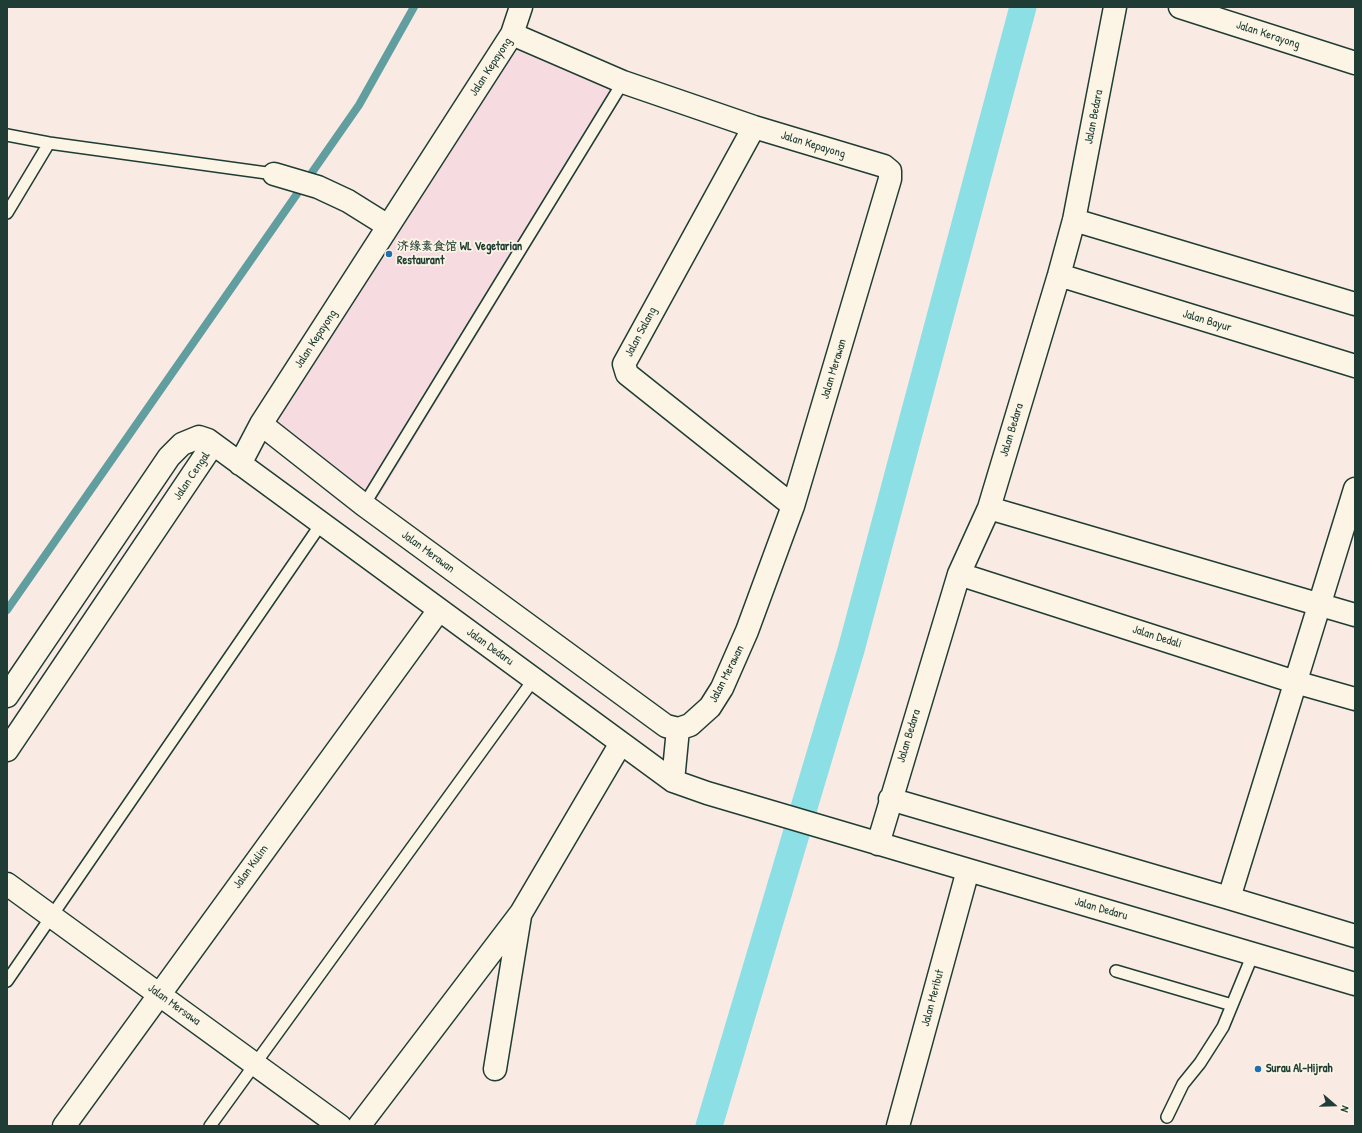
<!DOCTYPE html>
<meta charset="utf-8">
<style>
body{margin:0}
#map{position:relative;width:1362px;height:1133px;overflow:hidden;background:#f9eae3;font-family:"Patrick Hand",sans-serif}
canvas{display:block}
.frame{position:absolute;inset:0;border:8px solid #1f3d34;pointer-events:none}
.north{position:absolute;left:1314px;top:1085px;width:40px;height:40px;-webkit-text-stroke:3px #fcf5e5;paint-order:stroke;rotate:110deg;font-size:11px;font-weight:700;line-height:16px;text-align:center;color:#1f3d34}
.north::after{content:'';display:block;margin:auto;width:14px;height:18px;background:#1f3d34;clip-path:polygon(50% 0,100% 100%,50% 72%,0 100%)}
</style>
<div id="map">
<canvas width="1362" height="1133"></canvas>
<div class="frame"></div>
<div class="north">N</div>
</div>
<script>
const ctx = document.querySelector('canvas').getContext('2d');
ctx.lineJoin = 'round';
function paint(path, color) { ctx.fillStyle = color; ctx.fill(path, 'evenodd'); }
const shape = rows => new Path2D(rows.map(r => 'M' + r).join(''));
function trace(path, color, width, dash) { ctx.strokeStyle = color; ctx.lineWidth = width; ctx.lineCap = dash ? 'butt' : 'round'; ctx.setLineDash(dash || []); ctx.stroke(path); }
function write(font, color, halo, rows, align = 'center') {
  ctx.font = font + ' "Patrick Hand","LXGW WenKai TC",sans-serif'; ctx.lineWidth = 3.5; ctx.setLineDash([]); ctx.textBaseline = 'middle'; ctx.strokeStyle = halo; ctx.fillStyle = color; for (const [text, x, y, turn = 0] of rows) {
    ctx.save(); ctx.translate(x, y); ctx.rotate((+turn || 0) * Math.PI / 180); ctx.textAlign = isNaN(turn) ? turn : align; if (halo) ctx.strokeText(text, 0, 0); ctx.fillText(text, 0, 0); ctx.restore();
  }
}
paint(shape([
 [508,23,634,76,366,518,249,426]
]), '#f6dce1');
trace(shape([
 [7,610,359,105,414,7]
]), '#619e9f', 8);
trace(shape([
 [709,1126,851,650,1023,7]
]), '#8ddfe6', 27);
const service = shape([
 [7,135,49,143,274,174],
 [7,213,49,143],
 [364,505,623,82],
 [1116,971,1232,1005],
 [7,981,321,524],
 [1167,1117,1183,1084,1200,1063,1223,1027,1253,954],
 [210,1126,534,679]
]);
const minor = shape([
 [1180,7,1355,63],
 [512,34,521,7],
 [754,127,624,364,627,374,793,506],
 [274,174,318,187,348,201,388,226],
 [1074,220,1355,304],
 [1059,275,1355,366],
 [240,464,261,424,512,34,623,82,754,127,884,166,890,171,890,179,793,506,747,631,722,688,710,707,690,725,678,729,666,726,364,505,261,424],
 [989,508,1355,615],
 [959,574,1295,682,1355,699],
 [7,696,169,457,182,444,199,437,208,440,673,781,707,793,1355,984],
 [7,750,213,444],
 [673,781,678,729],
 [890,799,1229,898,1355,936],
 [878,844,959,574,989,508,1059,275,1074,220,1115,7],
 [7,884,340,1126],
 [1229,898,1355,489],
 [495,1069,520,916],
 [64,1126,439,610],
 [359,1126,521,913,621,743],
 [898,1126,968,870]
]);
trace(service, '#1f3d34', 14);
trace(minor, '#1f3d34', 25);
trace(service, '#fcf5e5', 11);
trace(minor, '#fcf5e5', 22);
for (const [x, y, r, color] of [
 [389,254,4,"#1f6fb2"],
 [1258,1069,4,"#1f6fb2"]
]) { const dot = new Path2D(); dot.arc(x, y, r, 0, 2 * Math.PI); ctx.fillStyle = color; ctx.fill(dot); trace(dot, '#fcf5e5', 1.5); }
write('12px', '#1f3d34', '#fcf5e5', [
 ["Jalan Kerayong",1268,35,18],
 ["Jalan Kepayong",491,67,-57],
 ["Jalan Bedara",1094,117,-79],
 ["Jalan Kepayong",813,145,17],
 ["Jalan Bayur",1207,321,17],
 ["Jalan Salang",641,332,-62],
 ["Jalan Kepayong",316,339,-57],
 ["Jalan Merawan",834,369,-73],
 ["Jalan Bedara",1012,430,-73],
 ["Jalan Cengal",192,476,-56],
 ["Jalan Merawan",428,552,36],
 ["Jalan Dedali",1157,637,18],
 ["Jalan Dedaru",490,647,36],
 ["Jalan Merawan",727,674,-63],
 ["Jalan Bedara",909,736,-73],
 ["Jalan Kulim",251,867,-54],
 ["Jalan Dedaru",1101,909,16],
 ["Jalan Meribut",933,998,-75],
 ["Jalan Mersawa",174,1005,36]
]);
write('bold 12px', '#1f3d34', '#fcf5e5', [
 ["济缘素食馆 WL Vegetarian",397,247],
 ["Restaurant",397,261],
 ["Surau Al-Hijrah",1266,1069]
], 'left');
</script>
